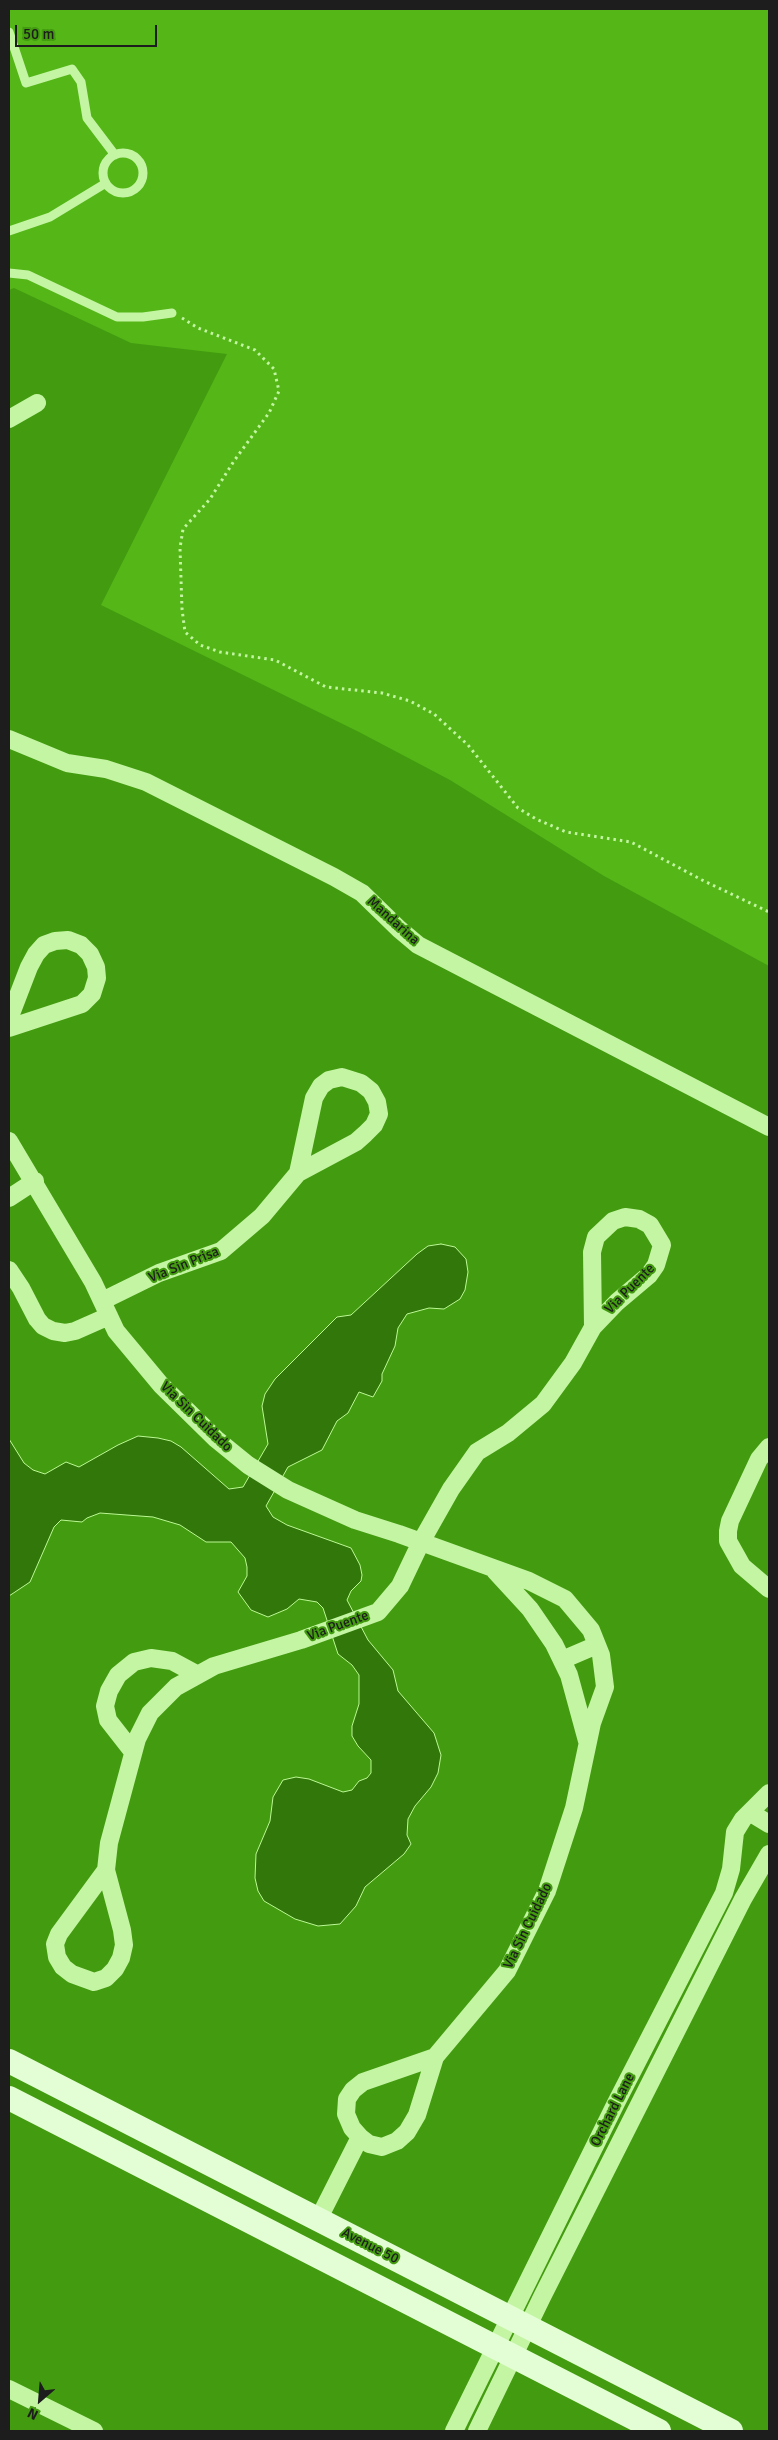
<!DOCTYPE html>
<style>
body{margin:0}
#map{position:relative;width:778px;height:2440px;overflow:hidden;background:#439b10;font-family:Signika,sans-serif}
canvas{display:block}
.frame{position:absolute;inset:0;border:10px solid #1d1d1d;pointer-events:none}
.north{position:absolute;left:15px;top:2375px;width:50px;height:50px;-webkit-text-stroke:4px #439b10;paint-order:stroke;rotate:207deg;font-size:14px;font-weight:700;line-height:20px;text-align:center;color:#1d1d1d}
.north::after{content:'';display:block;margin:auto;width:18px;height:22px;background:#1d1d1d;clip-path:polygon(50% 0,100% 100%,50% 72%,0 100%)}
.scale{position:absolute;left:15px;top:25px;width:142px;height:22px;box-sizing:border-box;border:2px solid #1d1d1d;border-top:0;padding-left:6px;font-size:15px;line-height:18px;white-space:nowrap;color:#1d1d1d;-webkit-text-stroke:4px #439b10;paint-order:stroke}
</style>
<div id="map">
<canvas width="778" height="2440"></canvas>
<div class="frame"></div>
<div class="north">N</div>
<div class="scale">50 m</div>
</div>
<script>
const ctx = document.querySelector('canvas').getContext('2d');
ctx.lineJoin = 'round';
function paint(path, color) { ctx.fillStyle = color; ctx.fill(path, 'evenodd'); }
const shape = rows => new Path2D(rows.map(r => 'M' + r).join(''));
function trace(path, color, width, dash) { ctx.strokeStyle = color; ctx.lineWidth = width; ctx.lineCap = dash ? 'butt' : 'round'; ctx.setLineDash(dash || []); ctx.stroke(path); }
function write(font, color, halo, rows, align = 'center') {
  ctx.font = font + ' Signika,sans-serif'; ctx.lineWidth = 4; ctx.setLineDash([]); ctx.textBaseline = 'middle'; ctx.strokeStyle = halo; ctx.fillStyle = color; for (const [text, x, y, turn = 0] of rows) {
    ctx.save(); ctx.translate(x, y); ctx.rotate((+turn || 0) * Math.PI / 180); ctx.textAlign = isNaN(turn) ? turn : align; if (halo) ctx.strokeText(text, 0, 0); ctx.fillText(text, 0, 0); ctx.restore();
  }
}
paint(shape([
 [9,9,769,9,769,966,604,876,450,780,359,732,101,605,227,354,131,343,14,288,9,290]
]), '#54b617');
const water = shape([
 [441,1244,455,1247,466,1259,468,1272,465,1290,460,1299,444,1309,429,1308,407,1314,398,1328,395,1346,382,1374,382,1381,373,1397,359,1392,348,1413,337,1421,322,1450,288,1467,266,1506,273,1517,287,1525,351,1548,360,1565,362,1575,361,1581,351,1591,347,1600,368,1640,393,1670,398,1691,434,1733,441,1755,438,1773,431,1787,415,1806,408,1819,407,1835,411,1844,404,1854,365,1887,356,1906,340,1924,318,1926,295,1919,264,1901,258,1891,255,1878,256,1854,270,1821,273,1797,283,1780,296,1777,309,1779,343,1792,352,1790,359,1781,367,1778,371,1773,371,1760,358,1746,352,1736,352,1726,359,1704,359,1675,352,1665,338,1654,323,1608,317,1602,299,1599,287,1609,268,1617,251,1610,238,1592,247,1576,247,1567,245,1558,231,1542,206,1542,180,1525,153,1517,100,1513,87,1518,82,1522,61,1520,54,1527,30,1582,9,1596,9,1439,24,1463,33,1470,45,1474,66,1462,79,1467,118,1445,138,1436,158,1438,171,1441,181,1447,229,1489,243,1487,268,1444,262,1406,265,1394,275,1379,337,1317,351,1315,417,1254,428,1246,441,1244]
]);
paint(water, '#317709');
trace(water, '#bcf895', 1);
trace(shape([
 [182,318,198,328,255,350,274,369,279,391,269,413,234,461,210,499,183,529,180,548,182,609,185,632,200,645,220,652,275,660,326,687,382,693,410,701,434,714,468,745,518,808,536,819,566,832,631,842,702,880,769,912]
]), '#c3f5a3', 3, [2.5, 4]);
trace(shape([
 [9,32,26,83,72,69,81,82,87,118,115,155],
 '103 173a20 20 0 1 1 40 0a20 20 0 1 1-40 0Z',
 [9,231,50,217,106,183],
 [9,273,28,275,117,317,143,317,172,313]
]), '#c3f5a3', 9);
trace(shape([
 [9,419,37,403],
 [9,739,67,763,106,769,146,782,334,877,362,893,399,929,418,945,769,1127],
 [9,1019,29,967,36,954,44,945,55,941,68,940,81,945,90,954,96,967,97,978,92,994,82,1004,9,1028],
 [9,1141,93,1282,116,1331,161,1385,216,1439,248,1465,288,1490,355,1520,399,1534,529,1581,565,1599,591,1630,601,1655,605,1687,592,1723,574,1808,547,1891,507,1971,435,2057,417,2115,407,2132,397,2141,382,2147,369,2144,360,2137,352,2128,346,2114,347,2099,353,2090,363,2082,435,2057],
 [9,1198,35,1181],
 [9,1270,21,1288,37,1319,43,1326,53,1331,65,1333,75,1331,109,1316],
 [102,1301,159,1273,221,1251,262,1216,298,1173,356,1142,365,1134,374,1125,379,1114,377,1102,371,1091,361,1083,342,1077,329,1080,321,1086,314,1098,298,1173],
 [769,1447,759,1459,730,1521,728,1531,728,1541,742,1566,769,1589],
 [495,1571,530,1609,554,1644,569,1675,587,1741],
 [562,1660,597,1645],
 [133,1752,108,1720,105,1706,109,1691,118,1675,134,1662,151,1658,172,1661,198,1675],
 [751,1813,769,1824],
 [106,1870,59,1934,55,1944,57,1957,63,1967,72,1974,94,1982,106,1978,115,1969,121,1958,124,1945,122,1930,106,1870,109,1843,137,1739,150,1713,176,1687,214,1666,301,1640,378,1612,400,1586,421,1542,451,1489,477,1452,508,1433,543,1404,573,1363,593,1327,617,1302,649,1275,656,1265,662,1245,650,1225,639,1219,625,1217,613,1221,596,1237,592,1252,593,1327],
 [318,2220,360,2137],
 [9,2389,94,2431],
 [454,2431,616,2103,724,1893,731,1869,735,1832,743,1819,769,1793],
 [477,2431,542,2297,743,1899,769,1854]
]), '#c3f5a3', 18);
trace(shape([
 [9,2061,731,2431],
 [9,2098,659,2431]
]), '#e3fed4', 24);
write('14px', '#1d1d1d', '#439b10', [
 ["Mandarina",393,921,42],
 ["Via Sin Prisa",184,1265,-22],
 ["Via Puente",630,1289,-45],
 ["Via Sin Cuidado",196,1417,44],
 ["Via Puente",338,1626,-20],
 ["Via Sin Cuidado",528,1926,-64],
 ["Orchard Lane",613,2110,-63],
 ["Avenue 50",370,2246,27]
]);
</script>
